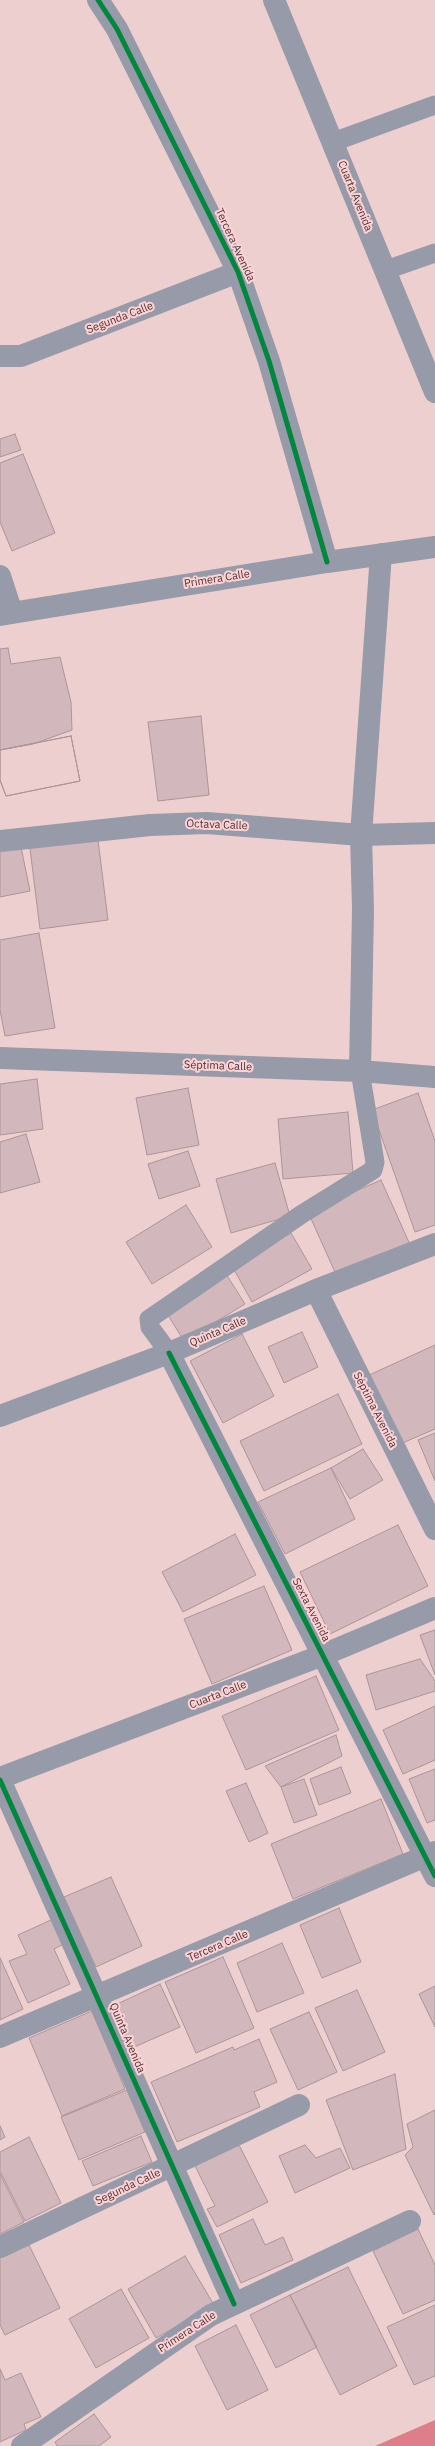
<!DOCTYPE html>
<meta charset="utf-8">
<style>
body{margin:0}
canvas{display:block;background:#edcfd0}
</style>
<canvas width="435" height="2446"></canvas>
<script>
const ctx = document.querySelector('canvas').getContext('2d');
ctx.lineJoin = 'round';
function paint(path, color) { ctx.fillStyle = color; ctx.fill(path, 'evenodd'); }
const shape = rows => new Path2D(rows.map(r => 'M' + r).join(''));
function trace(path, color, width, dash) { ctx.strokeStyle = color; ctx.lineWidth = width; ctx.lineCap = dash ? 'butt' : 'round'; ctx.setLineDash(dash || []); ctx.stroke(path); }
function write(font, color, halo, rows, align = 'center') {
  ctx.font = font + ' "IBM Plex Sans",sans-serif'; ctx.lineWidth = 4; ctx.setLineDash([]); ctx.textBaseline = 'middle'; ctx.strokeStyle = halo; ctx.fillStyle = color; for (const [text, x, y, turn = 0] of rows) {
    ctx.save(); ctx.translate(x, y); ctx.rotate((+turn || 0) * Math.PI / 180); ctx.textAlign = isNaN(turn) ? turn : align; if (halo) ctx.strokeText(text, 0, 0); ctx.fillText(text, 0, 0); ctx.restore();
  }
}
paint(shape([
 [435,2420,435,2446,375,2446]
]), '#dd7e8a');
const building = shape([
 [15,434,21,450,0,457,0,439,15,434],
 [23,454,55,533,12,551,0,522,0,463,23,454],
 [8,648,11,664,60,657,71,702,72,730,33,744,0,750,0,649,8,648],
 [201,716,209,795,158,801,148,722,201,716],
 [71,736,80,781,6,796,0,780,0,750,71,736],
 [71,736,80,781,6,796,0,780,0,750,71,736],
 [97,832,108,920,40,929,29,841,97,832],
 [21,847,30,891,0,897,0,851,21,847],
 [39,933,55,1028,5,1036,0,1010,0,940,39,933],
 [37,1079,43,1129,0,1135,0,1084,37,1079],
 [188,1088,199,1145,147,1155,136,1098,188,1088],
 [418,1093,435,1141,435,1225,415,1232,372,1110,418,1093],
 [348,1112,353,1173,283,1179,278,1119,348,1112],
 [26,1134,40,1182,0,1193,0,1142,26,1134],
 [188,1151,200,1186,159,1199,148,1164,188,1151],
 [275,1163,290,1216,231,1233,216,1179,275,1163],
 [381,1180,412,1249,339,1281,308,1212,381,1180],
 [186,1205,212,1247,152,1284,126,1242,186,1205],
 [291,1233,312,1269,252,1302,232,1266,291,1233],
 [226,1274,245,1304,184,1341,166,1312,226,1274],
 [302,1332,318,1367,284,1383,268,1347,302,1332],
 [242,1334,274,1396,223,1423,190,1361,242,1334],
 [435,1345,435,1429,398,1445,367,1376,435,1345],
 [338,1394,362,1444,264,1491,240,1441,338,1394],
 [435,1433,435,1481,418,1440,435,1433],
 [363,1449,383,1480,350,1499,331,1468,363,1449],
 [331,1468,355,1519,285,1554,258,1502,331,1468],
 [398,1525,428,1586,330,1634,300,1572,398,1525],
 [235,1534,256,1575,183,1612,162,1572,235,1534],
 [264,1586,292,1650,212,1684,184,1619,264,1586],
 [435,1630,435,1675,420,1635,435,1630],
 [420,1659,435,1681,435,1691,376,1710,366,1675,420,1659],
 [316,1676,339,1730,246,1770,222,1716,316,1676],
 [435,1706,435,1760,403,1774,383,1730,435,1706],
 [336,1735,342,1756,281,1787,265,1766,336,1735],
 [341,1767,351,1793,319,1805,310,1779,341,1767],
 [435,1769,435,1820,427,1823,409,1779,435,1769],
 [304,1779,317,1815,294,1823,281,1787,304,1779],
 [246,1783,268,1833,249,1842,226,1791,246,1783],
 [381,1799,403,1854,293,1899,271,1844,381,1799],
 [111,1877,142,1946,96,1967,64,1897,111,1877],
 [339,1908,361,1962,322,1978,300,1925,339,1908],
 [53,1919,64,1944,54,1949,70,1984,28,2003,9,1961,27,1954,18,1935,53,1919],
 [282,1943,304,1993,257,2012,237,1963,282,1943],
 [223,1957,254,2028,196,2053,165,1982,223,1957],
 [0,1958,23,2009,0,2020,0,1958],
 [160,1984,180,2027,132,2048,113,2006,160,1984],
 [435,1986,435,2027,419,1994,435,1986],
 [357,1990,385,2052,343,2071,315,2008,357,1990],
 [92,2011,125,2089,62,2116,29,2038,92,2011],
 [309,2012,337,2072,298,2090,270,2029,309,2012],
 [259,2039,277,2082,254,2092,260,2107,177,2142,151,2082,233,2047,234,2050,259,2039],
 [395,2074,406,2149,353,2170,326,2100,395,2074],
 [127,2090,145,2132,79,2160,61,2117,127,2090],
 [435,2110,435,2214,434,2215,405,2155,413,2147,407,2124,435,2110],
 [0,2126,5,2137,0,2140,0,2126],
 [141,2136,152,2162,93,2186,82,2161,141,2136],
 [29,2137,61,2203,25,2221,0,2171,0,2152,29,2137],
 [237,2141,268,2202,217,2227,207,2209,215,2206,193,2162,237,2141],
 [305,2145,316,2158,340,2148,350,2168,295,2193,279,2156,305,2145],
 [0,2174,24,2222,0,2234,0,2174],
 [253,2219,265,2245,283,2237,293,2260,241,2283,219,2235,253,2219],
 [418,2229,435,2265,435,2300,403,2314,373,2251,418,2229],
 [29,2245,60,2308,5,2335,0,2325,0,2258,29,2245],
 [185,2256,214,2305,156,2338,128,2289,185,2256],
 [348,2267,397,2366,340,2395,290,2295,348,2267],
 [121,2289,149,2338,96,2368,69,2319,121,2289],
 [290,2295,317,2347,276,2368,250,2315,290,2295],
 [435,2305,435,2376,414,2385,387,2327,435,2305],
 [236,2325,268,2390,227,2410,195,2346,236,2325],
 [0,2369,5,2380,21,2373,41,2417,24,2424,26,2430,0,2442,0,2369],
 [94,2414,111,2437,99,2446,57,2446,55,2442,94,2414]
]);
paint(building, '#d2b8bd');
trace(building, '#ac9498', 1);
trace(shape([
 [333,142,435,105],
 [386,270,435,253],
 [169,1353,150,1327,149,1319,302,1214,373,1170,375,1162,360,1071]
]), '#979aa8', 19);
trace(shape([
 [98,0,117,29,238,272,269,361,327,562],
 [274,0,435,392],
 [0,356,21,356,238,272],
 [0,576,12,613],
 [0,615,327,562,435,547],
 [0,841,150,825,207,823,361,835,435,833],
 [0,1058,360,1071,435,1077],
 [360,1071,363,909,361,835,381,554],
 [316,1290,435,1529],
 [169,1353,435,1876],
 [0,1416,169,1353,316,1290,435,1244],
 [0,1778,323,1655,435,1608],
 [0,1780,234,2304],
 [0,2037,435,1852],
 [0,2247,299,2105],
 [22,2446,211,2315,410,2221]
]), '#979aa8', 22);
trace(shape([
 [98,0,117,29,238,272,269,361,327,562],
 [169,1353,435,1876],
 [0,1780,234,2304]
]), '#00873e', 5);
write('11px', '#4c3133', '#fed3d5', [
 ["Cuarta Avenida",355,196,68],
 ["Tercera Avenida",235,245,65],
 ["Segunda Calle",120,318,-21],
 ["Primera Calle",217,579,-9],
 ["Octava Calle",217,825,2],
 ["Séptima Calle",218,1066,2],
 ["Quinta Calle",218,1332,-23],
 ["Séptima Avenida",375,1410,63],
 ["Sexta Avenida",311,1610,63],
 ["Cuarta Calle",218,1695,-21],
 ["Tercera Calle",218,1946,-23],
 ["Quinta Avenida",127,2038,67],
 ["Segunda Calle",128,2187,-25],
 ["Primera Calle",187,2332,-33]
]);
</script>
